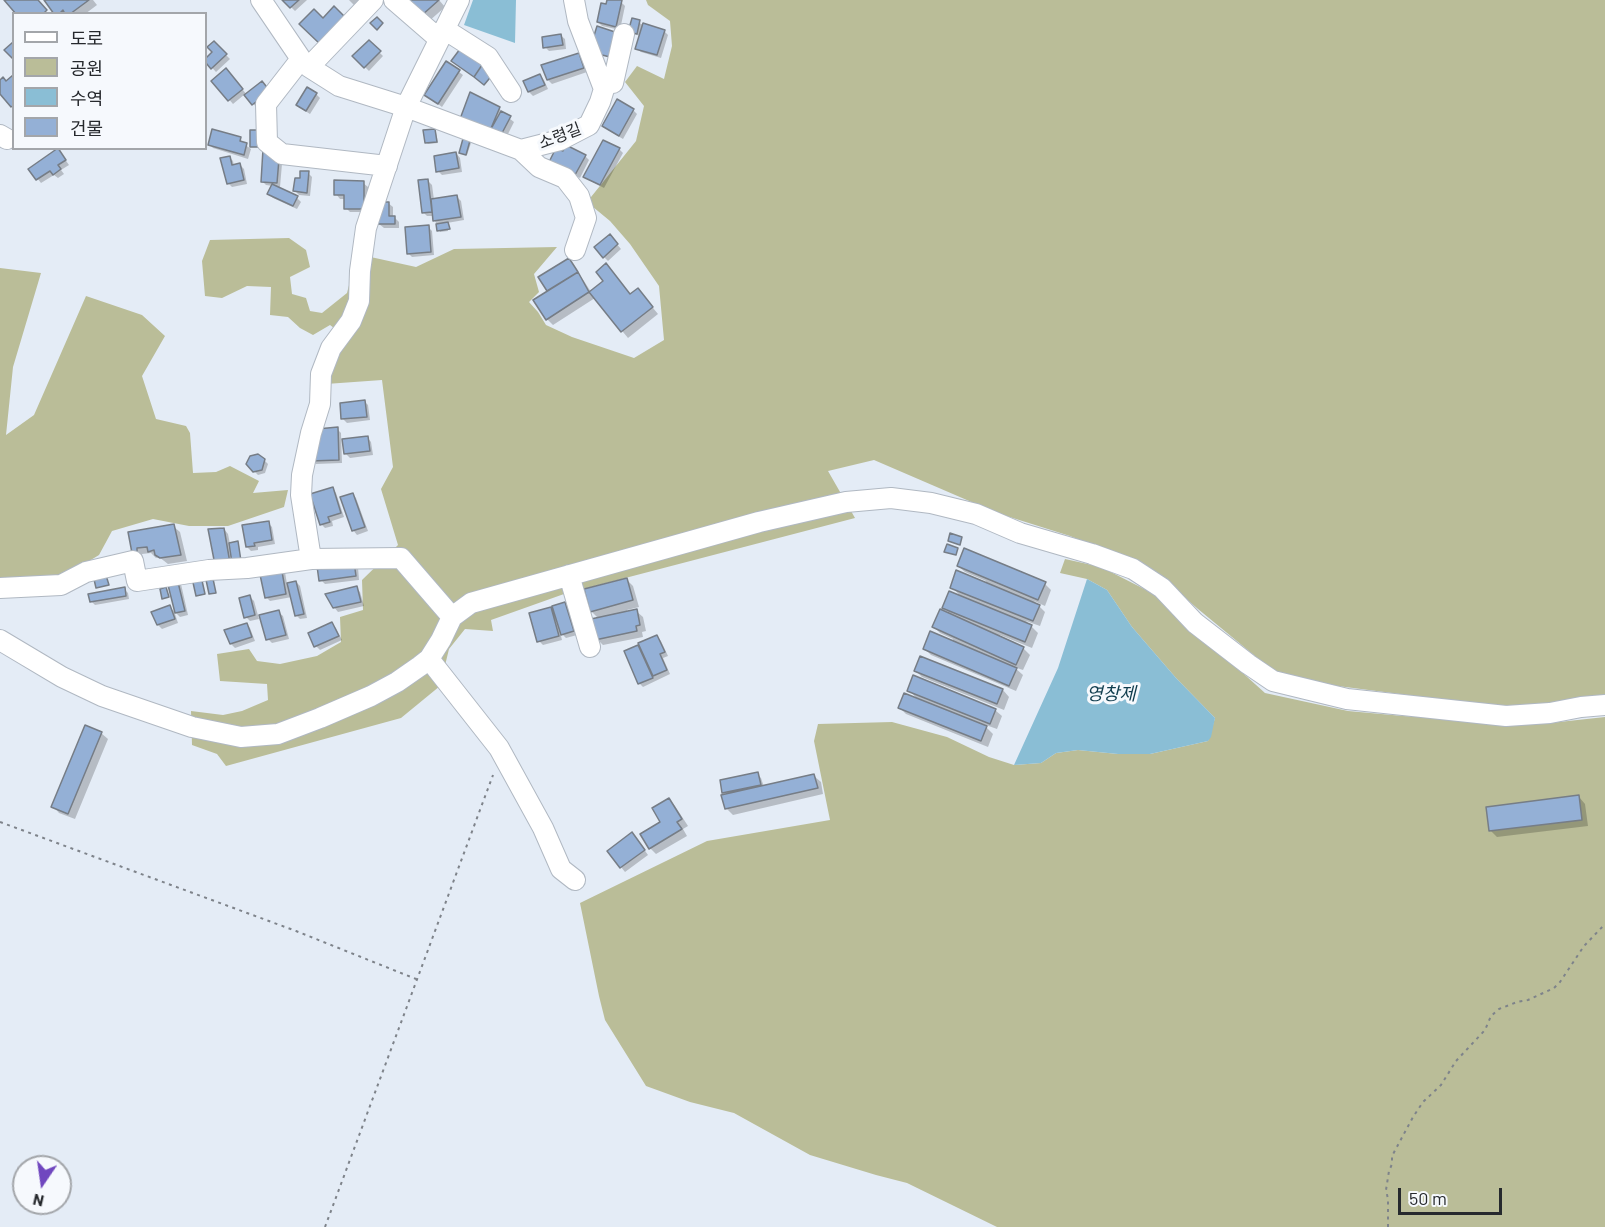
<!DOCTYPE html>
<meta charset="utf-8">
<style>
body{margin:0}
#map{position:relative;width:1605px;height:1227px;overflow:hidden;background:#e4ecf6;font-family:Barlow,"Noto Sans KR",sans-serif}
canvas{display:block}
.legend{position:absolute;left:12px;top:12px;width:195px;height:138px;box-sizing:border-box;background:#f6f9fd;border:2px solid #a3a6aa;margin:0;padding:8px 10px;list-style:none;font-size:18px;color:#26292d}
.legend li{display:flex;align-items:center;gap:12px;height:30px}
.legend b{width:30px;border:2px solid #a3a6aa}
.north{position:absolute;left:12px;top:1155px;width:60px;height:60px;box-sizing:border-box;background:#f6f9fd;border:2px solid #a3a6aa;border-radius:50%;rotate:193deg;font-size:16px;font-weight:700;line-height:24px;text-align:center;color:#26292d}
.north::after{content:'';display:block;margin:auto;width:21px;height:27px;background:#7047bf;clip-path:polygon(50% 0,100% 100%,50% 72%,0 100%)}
.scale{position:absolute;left:1398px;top:1188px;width:104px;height:27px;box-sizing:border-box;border:3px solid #26292d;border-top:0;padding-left:8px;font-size:18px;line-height:21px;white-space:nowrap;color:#26292d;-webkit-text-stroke:4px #f6f9fd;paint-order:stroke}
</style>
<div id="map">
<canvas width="1605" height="1227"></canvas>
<ul class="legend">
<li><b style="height:8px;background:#fff"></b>도로</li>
<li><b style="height:16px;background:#babd98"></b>공원</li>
<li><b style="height:16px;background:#8abed5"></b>수역</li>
<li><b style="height:16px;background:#94b0d6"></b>건물</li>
</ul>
<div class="north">N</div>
<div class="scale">50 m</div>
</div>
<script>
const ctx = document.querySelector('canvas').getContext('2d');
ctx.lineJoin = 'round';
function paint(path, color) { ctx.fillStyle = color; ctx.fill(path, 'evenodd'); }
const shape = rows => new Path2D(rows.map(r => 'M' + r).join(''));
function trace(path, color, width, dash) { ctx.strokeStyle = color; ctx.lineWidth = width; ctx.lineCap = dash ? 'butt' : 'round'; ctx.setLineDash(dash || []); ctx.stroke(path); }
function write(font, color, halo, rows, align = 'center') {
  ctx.font = font + ' Barlow,"Noto Sans KR",sans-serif'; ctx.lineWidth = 6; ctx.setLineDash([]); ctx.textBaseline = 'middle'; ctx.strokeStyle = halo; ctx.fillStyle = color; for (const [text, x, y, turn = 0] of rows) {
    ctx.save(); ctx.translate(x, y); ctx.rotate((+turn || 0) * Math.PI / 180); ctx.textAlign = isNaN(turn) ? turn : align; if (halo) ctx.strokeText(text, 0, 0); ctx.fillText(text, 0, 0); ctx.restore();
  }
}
paint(shape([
 [646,0,1605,0,1605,697,1508,708,1330,685,1272,670,1198,609,1152,569,1070,536,997,513,874,460,828,471,855,518,564,594,491,620,493,631,465,629,449,649,440,686,401,718,226,766,217,754,192,745,191,711,223,715,242,711,268,700,267,684,220,681,217,654,249,649,257,661,280,664,317,656,341,642,340,617,363,610,362,580,398,545,381,489,393,467,382,380,326,384,346,337,330,325,313,335,300,328,288,317,270,315,271,287,247,286,222,298,205,296,202,261,210,240,289,238,306,250,310,267,290,277,292,294,306,298,310,311,322,313,347,293,357,254,416,267,454,249,557,247,534,274,539,292,529,302,538,312,546,325,572,337,634,358,664,340,659,286,630,244,610,221,587,202,636,141,644,106,625,82,637,66,664,79,672,46,670,21,648,5],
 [0,268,41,273,13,367,6,435,34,415,86,296,142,315,165,336,142,376,156,419,186,426,190,433,193,473,216,472,230,466,259,481,253,493,288,490,284,507,228,526,189,526,153,519,112,531,99,555,58,580,0,582],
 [1065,559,1101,567,1156,595,1265,693,1348,711,1403,716,1550,723,1605,717,1605,1227,997,1227,907,1183,876,1175,810,1155,734,1113,690,1102,646,1086,605,1020,599,996,580,903,707,841,830,820,814,741,818,724,892,722,947,737,989,757,1014,765,1041,763,1056,753,1078,750,1118,754,1150,754,1208,741,1215,718,1176,678,1132,627,1107,590,1087,579,1060,573]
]), '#babd98');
paint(shape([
 [473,0,516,0,515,43,464,25],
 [1087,579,1107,590,1132,627,1176,678,1215,718,1211,737,1208,741,1150,754,1118,754,1078,750,1056,753,1041,763,1014,765,1058,668]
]), '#8abed5');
paint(shape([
 [46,0,93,0,97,5,85,14,56,14],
 [284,0,307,0,295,11],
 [349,0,361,0,355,6],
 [408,0,439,0,445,7,428,22],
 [608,0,621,2,625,6,620,30,602,26,598,22,607,6],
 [639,22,641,24,664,31,668,35,661,58,641,52,636,48,640,36,632,33],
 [560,35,565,39,566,49,549,51,545,47],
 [369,42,383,56,369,71,354,56],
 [214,43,230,59,216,72,206,61,214,52],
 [579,54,583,58,587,72,552,84,548,80],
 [447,63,463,75,442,107,426,95],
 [230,74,247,95,262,83,257,108,245,94,233,104,213,81],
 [540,76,544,80,548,89,533,96,529,92,525,82],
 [316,94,320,98,310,114,302,109],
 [499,108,505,115,514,122,506,138,462,119],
 [633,110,637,114,623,139,608,130,604,126],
 [435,130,436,132,438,143,428,144,426,142],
 [465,137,472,140,467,155,461,153],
 [240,139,244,144,251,149,248,159,213,148,209,144],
 [59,148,62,148,59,151,69,165,61,170,64,174,58,178,54,175,41,183,30,169],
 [619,149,623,153,604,188,589,180,585,176],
 [456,153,460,158,462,172,442,175,438,171],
 [276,155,282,164,280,187,274,186,297,198,301,202,297,209,273,198,269,194,273,186,266,185,262,181],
 [585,156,589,160,580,178,555,166],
 [229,157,233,161,234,166,240,165,244,169,247,184,232,187,228,183],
 [308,173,312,177,310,196,299,195,295,191,301,180],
 [428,181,432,185,434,200,457,197,461,201,464,220,447,223,448,231,440,232,437,224,434,220,434,216,427,216,423,212],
 [363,183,368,187,368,212,350,212,346,208,346,199,340,199,336,194],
 [388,203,393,207,393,218,395,218,399,222,399,228,384,228,379,224],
 [428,227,432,231,434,255,412,257,408,253],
 [610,236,621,249,608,261,604,257],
 [569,260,584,281,591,292,644,297,658,314,628,338,595,298,553,325,547,319,549,292,548,290],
 [364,401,368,405,370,420,347,423,343,419],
 [337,429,341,433,342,463,316,464,312,460],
 [367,437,371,442,373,455,350,458,346,454],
 [264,460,268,464,265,473,258,475,254,471],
 [332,488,336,493,344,517,332,521,333,526,325,528,321,524],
 [352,494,356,498,368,531,357,535,353,530],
 [268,523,272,527,275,544,258,547,258,550,251,551,247,547],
 [173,526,180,532,187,561,168,564,159,557,156,558,151,553,142,554,143,558,139,559,133,552,130,533],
 [224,529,228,534,230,544,237,543,239,545,241,562,220,569],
 [354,563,358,567,359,580,325,584,321,580],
 [958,566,1045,584,1051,590,1045,606,1034,601,1045,612,1040,626,1026,621,1038,633,1032,648,1000,635,999,637,1023,648,1030,655,1023,670,1014,667,1023,675,1016,691,931,655,924,648,952,641,953,639,940,633,933,626,951,615,944,608,962,598,952,587,985,584,986,581,965,572],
 [261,571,285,572,287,584,296,582,300,586,307,618,300,619,296,615,292,597,270,601,266,597],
 [627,580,633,586,639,607,627,610,628,612,636,611,643,617,646,631,642,632,643,637,603,645,597,639,599,619,591,611],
 [169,582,181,584,188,615,180,617,176,613],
 [356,588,360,592,364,606,338,612,334,607],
 [124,589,128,593,129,599,95,605,91,601],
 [250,597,254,601,259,619,250,621,246,617],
 [565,604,569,608,577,635,566,638,560,632,562,640,543,645,539,641,550,609,556,614],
 [169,607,174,611,178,623,162,629,158,625],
 [278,612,283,616,289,639,272,643,268,639],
 [246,624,250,628,255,641,235,648,231,644],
 [332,624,336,628,342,640,320,650,316,646],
 [657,636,661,641,668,656,663,658,670,674,643,687,639,683,626,652],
 [921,658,1003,690,1009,697,1004,710,922,677,916,671],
 [909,690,995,710,1002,716,997,729,983,724,993,734,988,747,906,714,900,708,918,700],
 [101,733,108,739,75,819,59,813,53,806],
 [757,774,761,778,764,787,814,776,821,782,823,794,733,815,726,808,727,795,724,792],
 [1579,797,1585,804,1588,826,1497,837,1490,830],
 [669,799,675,806,688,826,683,829,687,836,656,854,650,848,662,822],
 [636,838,648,855,625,872,621,867]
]), '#0003');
const building = shape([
 [4,0,38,0,47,10,43,14,16,14,4,0],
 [44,0,89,0,70,14,65,14,63,10,59,14,54,14,44,0],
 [282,0,299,0,290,8,282,0],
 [406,0,439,0,421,16,406,0],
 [607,0,622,0,616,27,597,22,601,3,606,4,607,0],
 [334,6,347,19,321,45,299,24,314,9,323,18,334,6],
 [377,17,383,23,377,30,370,23,377,17],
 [632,18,640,20,637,34,628,32,632,18],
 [643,23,665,30,657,55,635,49,643,23],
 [597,26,618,33,610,57,598,54,593,39,597,26],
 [561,34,563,45,543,48,542,37,561,34],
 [369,40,381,51,364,68,352,56,369,40],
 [214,41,227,54,211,69,206,63,206,58,212,52,207,47,214,41],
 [13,42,14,42,14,60,4,50,13,42],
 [460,49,482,65,474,77,451,61,460,49],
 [579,53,584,68,547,80,541,65,579,53],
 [446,61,460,70,438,104,424,95,446,61],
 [482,65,494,73,484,85,474,77,482,65],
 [226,68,243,89,228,101,211,81,226,68],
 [540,74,545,85,528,92,523,81,540,74],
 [13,75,14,105,11,107,0,94,0,80,3,77,6,81,13,75],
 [262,81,270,91,252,105,244,95,262,81],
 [307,87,317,93,306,111,296,105,307,87],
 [470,92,500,107,489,133,460,119,470,92],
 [617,99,634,109,619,136,602,126,617,99],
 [501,111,511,116,501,135,491,129,501,111],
 [212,129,241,137,240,141,247,143,244,155,208,145,212,129],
 [435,129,437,142,425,143,423,130,435,129],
 [250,130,259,130,259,147,250,147,250,130],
 [464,135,471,137,466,155,459,153,464,135],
 [603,140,620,148,600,185,583,177,603,140],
 [566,145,586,155,575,175,549,162,556,148,563,151,566,145],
 [58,148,66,160,58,165,61,169,53,175,50,171,36,180,28,169,58,148],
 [263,149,279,159,277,183,261,182,263,149],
 [456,152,459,168,436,172,434,156,456,152],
 [230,156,232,165,240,163,244,180,227,184,220,158,230,156],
 [300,171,309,171,307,193,293,191,295,178,300,178,300,171],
 [428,179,432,212,422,213,418,180,428,179],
 [334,180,364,181,364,209,344,209,344,195,334,195,334,180],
 [272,184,298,196,293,206,267,194,272,184],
 [457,195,461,217,433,221,431,199,457,195],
 [380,202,389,202,389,216,395,216,395,224,378,224,378,208,380,202],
 [448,222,450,229,437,231,436,224,448,222],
 [429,225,431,252,407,254,405,227,429,225],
 [610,234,618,244,603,258,594,247,610,234],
 [569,258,578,272,547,291,538,277,569,258],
 [606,263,630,294,638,288,653,307,621,332,589,292,603,281,596,272,606,263],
 [578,272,589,292,546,320,533,300,578,272],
 [365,400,367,417,341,419,340,403,365,400],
 [338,427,339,460,310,461,317,429,338,427],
 [368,436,370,451,344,454,342,439,368,436],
 [258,454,265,459,262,470,253,472,246,464,250,456,258,454],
 [333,487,341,513,328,517,330,522,320,525,310,494,333,487],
 [353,493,365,527,352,531,340,497,353,493],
 [269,521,272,540,254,543,255,546,246,547,242,525,269,521],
 [174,524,181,555,160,558,155,555,154,550,148,552,147,547,137,548,137,552,132,553,128,532,174,524],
 [224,528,230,563,215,565,208,529,224,528],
 [950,533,962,537,960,545,948,541,950,533],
 [238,541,241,561,232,563,229,543,238,541],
 [947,544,958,548,956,555,944,552,947,544],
 [964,548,1046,582,1038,600,957,566,964,548],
 [354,562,356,576,319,581,317,566,354,562],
 [281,566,286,594,265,598,259,570,281,566],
 [956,570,1040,605,1033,621,950,588,956,570],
 [105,572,109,585,96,588,93,575,105,572],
 [212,574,216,593,209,594,205,575,212,574],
 [201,576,205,594,196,596,192,578,201,576],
 [177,578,185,611,175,613,167,581,177,578],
 [627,578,633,600,590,612,584,589,627,578],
 [296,581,304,614,295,616,287,583,296,581],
 [357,586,361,602,333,608,325,594,357,586],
 [125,587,126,596,90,602,88,594,125,587],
 [166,587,169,597,162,599,160,589,166,587],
 [949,591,1032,625,1025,642,942,608,949,591],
 [250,595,255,615,244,618,239,598,250,595],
 [565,602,574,631,561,635,552,606,565,602],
 [170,605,175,619,157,625,151,612,170,605],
 [551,607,559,636,537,642,529,613,551,607],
 [637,609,640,625,636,626,637,631,595,640,591,619,637,609],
 [940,609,1024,647,1016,665,932,627,940,609],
 [279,610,286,635,266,640,259,615,279,610],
 [332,622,339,636,314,647,308,633,332,622],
 [247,623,252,637,230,644,224,630,247,623],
 [930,631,1017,668,1009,686,923,649,930,631],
 [657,635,665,652,660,654,667,670,653,676,638,643,657,635],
 [638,645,653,678,638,684,624,651,638,645],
 [920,656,1003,689,997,704,914,671,920,656],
 [913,675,996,709,990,724,907,691,913,675],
 [904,693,987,726,981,741,898,708,904,693],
 [85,725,102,732,68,814,51,807,85,725],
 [758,772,761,785,722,793,720,780,758,772],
 [814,774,818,788,725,809,721,795,814,774],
 [1579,795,1582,820,1489,831,1486,807,1579,795],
 [669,798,682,819,677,822,682,829,649,849,640,834,660,822,652,808,669,798],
 [632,832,645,850,620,868,607,851,632,832]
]);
paint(building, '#94b0d6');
trace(building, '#767d86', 1.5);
const minor = shape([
 [261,0,301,59,309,67,339,86,406,107,521,150,560,140,589,125,600,102,604,89,578,21,574,0],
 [394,0,439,39],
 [444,29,488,57,511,92],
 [301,59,266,104,267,142,282,154,387,166],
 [309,67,373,0],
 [602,83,613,83,624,34],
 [0,135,7,139],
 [521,150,539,167,565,178,579,196,586,218,575,250],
 [311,559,401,558,452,617],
 [569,575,590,647],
 [0,588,61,585,86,572,133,561,137,581,209,570,247,568,311,559,301,495,302,475,311,433,320,404,321,374,331,348,351,321,359,301,360,271,366,228,406,107,459,0],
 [0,640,62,677,102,696,192,727,241,737,278,734,320,718,371,696,397,682,420,666,429,659,441,640,452,617,471,603,759,522,846,502,891,498,931,503,976,514,1020,533,1092,554,1133,569,1162,588,1195,623,1248,664,1273,681,1347,699,1506,716,1550,713,1581,707,1605,705],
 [429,659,499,748,543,828,561,869,575,880]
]);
trace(minor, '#b0b8c2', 22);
trace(shape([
 [0,822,296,931,416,979],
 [325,1227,493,775],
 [1388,1227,1388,1199,1386,1190,1389,1171,1392,1164,1392,1156,1413,1117,1423,1102,1441,1085,1456,1061,1485,1030,1491,1016,1499,1009,1517,1002,1528,1000,1554,988,1560,982,1584,946,1605,924]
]), '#7e838a', 2, [3, 4.5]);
trace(minor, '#fff', 20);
write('16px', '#26292d', '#f6f9fd', [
 ["소령길",560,136,-21]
]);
write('italic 18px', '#103d4e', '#f6f9fd', [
 ["영창제",1111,694]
]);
</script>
